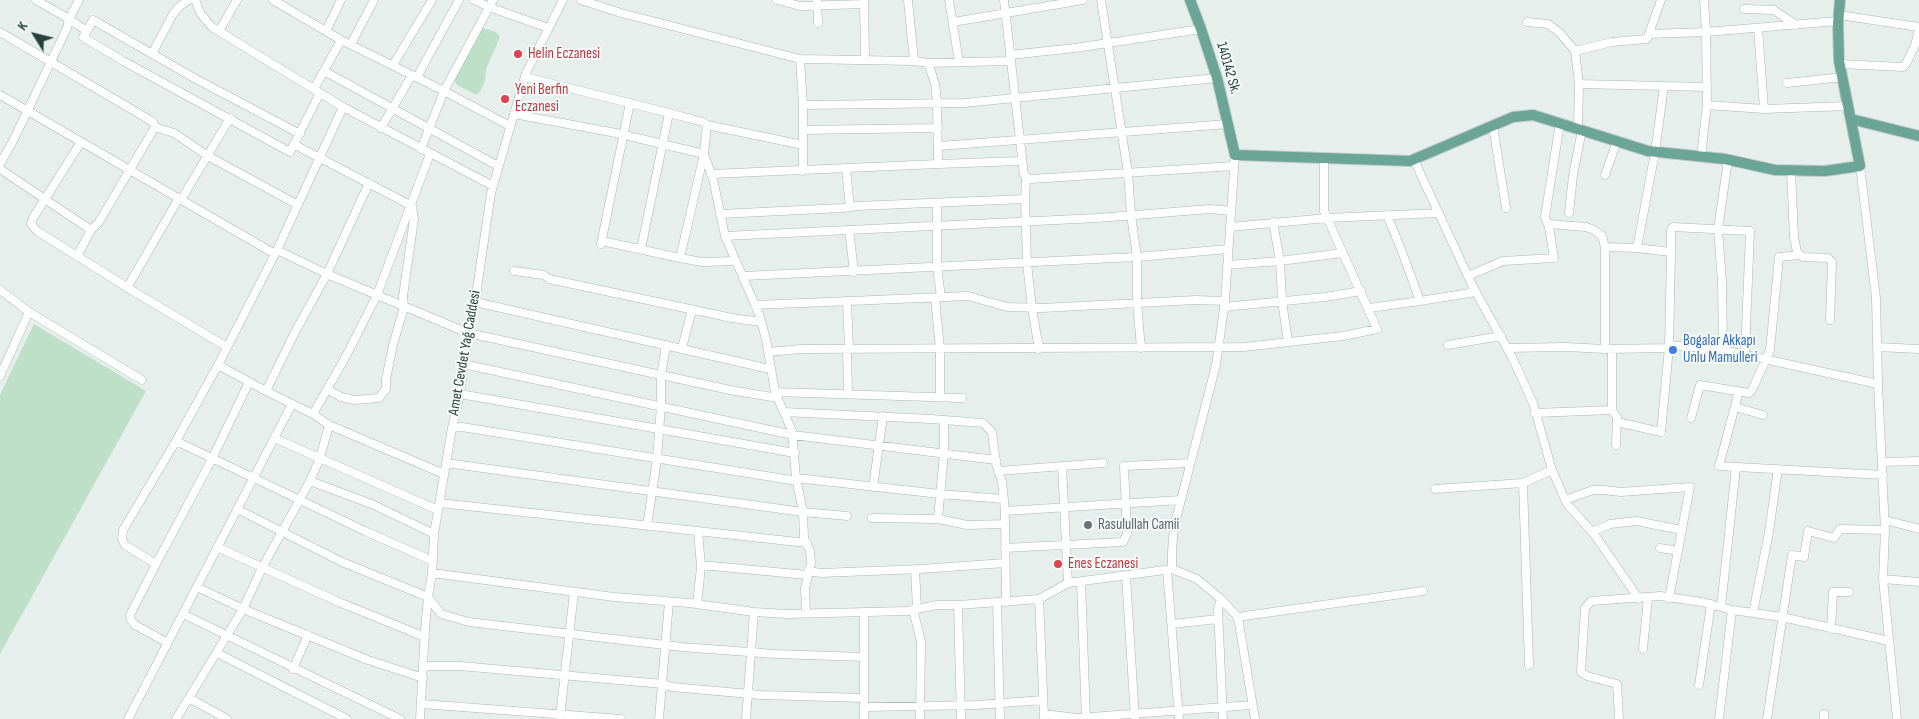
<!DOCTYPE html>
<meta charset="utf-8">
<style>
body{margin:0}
#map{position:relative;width:1919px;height:719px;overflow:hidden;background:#e6efeb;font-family:"Sofia Sans Condensed",sans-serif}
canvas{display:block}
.north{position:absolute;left:10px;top:10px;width:50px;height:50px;-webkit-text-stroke:4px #f7fbf9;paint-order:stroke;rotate:306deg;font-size:14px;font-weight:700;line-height:20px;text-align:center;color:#24423a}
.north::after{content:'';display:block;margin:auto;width:18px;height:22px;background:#24423a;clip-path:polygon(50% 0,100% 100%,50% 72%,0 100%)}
</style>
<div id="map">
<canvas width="1919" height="719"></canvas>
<div class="north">K</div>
</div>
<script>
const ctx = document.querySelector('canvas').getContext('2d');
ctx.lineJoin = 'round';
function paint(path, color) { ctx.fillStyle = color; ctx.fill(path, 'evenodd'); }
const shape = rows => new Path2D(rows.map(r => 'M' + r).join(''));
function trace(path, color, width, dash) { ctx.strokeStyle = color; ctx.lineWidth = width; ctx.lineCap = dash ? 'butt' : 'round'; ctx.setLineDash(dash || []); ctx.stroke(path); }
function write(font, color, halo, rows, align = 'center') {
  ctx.font = font + ' "Sofia Sans Condensed",sans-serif'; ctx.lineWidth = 4; ctx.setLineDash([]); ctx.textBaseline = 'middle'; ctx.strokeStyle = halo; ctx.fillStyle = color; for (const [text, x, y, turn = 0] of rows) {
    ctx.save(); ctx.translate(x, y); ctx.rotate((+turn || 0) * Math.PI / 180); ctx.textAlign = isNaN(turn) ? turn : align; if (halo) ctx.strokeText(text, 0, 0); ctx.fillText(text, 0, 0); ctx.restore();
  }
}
paint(shape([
 [483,28,496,32,500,37,486,69,485,81,480,92,476,95,457,85,455,82,455,78,480,31],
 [34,324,146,391,0,654,0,395]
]), '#bfe0c8');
const minor = shape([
 [79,0,69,19,87,31,93,20,196,79,300,134],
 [195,0,201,14,212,27,343,107,493,186],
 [273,0,341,40,444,91,510,126],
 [474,0,489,7,548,28],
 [581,0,621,13,800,59,914,61,928,63,1010,61],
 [777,0,800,6,864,4],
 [817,0,818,23],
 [864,0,865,60],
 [908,0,914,61],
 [949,0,959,62],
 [1004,0,1024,175,1031,179,1234,166],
 [1101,0,1128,173,1131,215,1137,257,1137,303,1141,348],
 [1744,9,1774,10,1796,25],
 [1839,15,1919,27],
 [953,22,1083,0],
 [1527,22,1548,24,1559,32,1575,51,1612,42,1647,39,1661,0],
 [87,31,83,37,123,61,290,152,320,93],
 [219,31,237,0],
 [326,31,341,0],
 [0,32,143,116,153,122,155,127,99,222,91,230,77,256],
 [1649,34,1706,32,1838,21],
 [351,44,374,0],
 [1575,51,1579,84,1578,128],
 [152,54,173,14,180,6,189,0],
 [1010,55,1075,48,1201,29],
 [800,59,803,105,803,171],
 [928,63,935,83,937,102,938,164,1021,161],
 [1840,64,1903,67,1906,64,1915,45,1919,30],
 [393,65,432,0],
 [324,71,498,166],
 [417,77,459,0],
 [525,77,669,113,703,122,707,125,803,145],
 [1787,83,1843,77],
 [1579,84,1707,87],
 [314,89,341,40],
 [0,95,275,254],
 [803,105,964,103,1217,78],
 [1707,105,1764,109,1758,28],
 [1764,109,1848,106],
 [514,114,616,133,704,154,680,258],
 [707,125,704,154,713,179,725,236,759,314,766,339,775,392,792,431,796,478,803,512,804,538,810,551,811,563,805,588,806,613],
 [1493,126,1506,208],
 [155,127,174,133,208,156,298,205],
 [381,128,412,75],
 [803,130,938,128],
 [81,142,33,218,31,224,37,231,133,291,227,347],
 [295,145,412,206,414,219,403,296,404,307,393,345,386,379,386,389,379,398,354,400,341,397,327,389],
 [939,146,1228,124],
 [421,149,444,91,493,0],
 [1701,157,1707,104,1706,32,1704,0],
 [1414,160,1473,287,1512,357,1533,403,1552,470,1567,504,1594,534,1639,599],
 [0,164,13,141,67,28,69,19,36,0],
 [1860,166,1876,298,1878,384,1885,530,1883,579,1897,719],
 [0,169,91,230],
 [846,169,850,207],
 [1791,170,1794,237,1797,252,1803,257,1828,258,1832,262,1830,320],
 [711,174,938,164],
 [1605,175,1617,141],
 [1025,199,1027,263,1032,308,1039,349],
 [181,200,230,118],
 [937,203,937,267,941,297],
 [1569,213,1573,175,1582,130],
 [720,214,843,208,857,206,1025,199,1026,177],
 [1273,222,1280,261,1282,301,1288,342],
 [1548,224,1586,227,1594,230,1602,236,1605,247,1637,248,1655,152,1664,86],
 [1230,227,1327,218,1439,213],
 [849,230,854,272],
 [725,236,1098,218,1210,209,1231,211],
 [602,241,680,258,702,262,736,261],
 [601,244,630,103],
 [1605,247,1605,349],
 [641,249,669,113],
 [277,250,343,107],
 [1671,252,1671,230,1673,227,1750,231,1745,354],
 [1227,265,1280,261,1343,253],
 [514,271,544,275,549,279,732,318,761,322],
 [744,276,1137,257,1228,249],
 [1468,276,1503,261,1554,258,1549,227,1545,217,1560,123],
 [127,288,179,198],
 [0,290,29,312,142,380],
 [935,298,940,349,940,397],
 [847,301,849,349],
 [1420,301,1476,292],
 [475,302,770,369],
 [755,305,968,296,1007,307,1042,308,1196,300,1225,301],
 [1224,307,1325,297,1361,291],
 [1369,308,1420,301,1401,249,1387,215],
 [1448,345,1501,336],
 [1669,345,1723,350,1878,384],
 [1877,347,1919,349],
 [682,348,692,310],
 [1508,348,1566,347,1605,349,1669,348,1671,252,1637,248],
 [847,349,848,394],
 [1612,349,1612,410,1617,417,1616,445],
 [1723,350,1722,282,1718,229,1728,160],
 [768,352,801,349,1244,347,1343,336,1377,329,1324,211,1324,158],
 [463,364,793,435,996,460],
 [0,376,29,312],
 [266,391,295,332,327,274,369,183],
 [1739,391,1719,466,1883,475],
 [775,392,962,398],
 [460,394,795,453],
 [1735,407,1763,415],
 [784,412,931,419,983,423,992,432,996,464,1002,481,1005,511,1006,602],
 [1535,413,1612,410],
 [313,414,345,358,377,295,430,154],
 [1691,418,1700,385,1749,393,1752,390,1770,350,1779,257,1799,255],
 [1617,422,1661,432,1669,348],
 [329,425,444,474],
 [452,428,462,427,797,481],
 [274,438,438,510],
 [176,441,365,531,433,561],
 [1882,462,1919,461],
 [446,463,803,512,847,516],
 [1062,466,1068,583],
 [998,471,1103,463],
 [796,478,940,494,1003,499],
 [310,481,374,505,434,534],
 [1523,483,1529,665],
 [873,487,883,416],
 [1435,489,1523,483,1552,470],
 [1565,500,1593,490,1604,490,1621,492,1690,487,1669,598],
 [440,503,807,543],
 [237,509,342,562,428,597,441,614,469,622,682,647,775,654,864,657],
 [1005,511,1180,500],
 [872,518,938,519,967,525,1005,524],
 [938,519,944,453,944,420],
 [1885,520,1919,529],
 [647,526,657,459,661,406,661,375,666,345],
 [1592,532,1610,524,1636,521,1682,530],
 [217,547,341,603,425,637],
 [1005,548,1123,542,1127,534,1124,466,1190,463],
 [1660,548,1678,551],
 [156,564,125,545,122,539,123,530,176,441,218,365,277,250,327,274,468,333,730,390,778,398],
 [701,565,807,575],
 [915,569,917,608],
 [1172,569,1172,551,1174,527,1216,365,1225,301,1235,155],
 [1167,570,1179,719],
 [808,571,821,573,921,569,1005,563],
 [432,573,614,597,689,603,754,612,788,614,907,611,937,605,958,605,1039,599,1068,583,1172,569,1197,579,1221,599,1236,615,1239,623,1255,719],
 [1126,576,1135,719],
 [1883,579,1919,582],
 [1081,582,1086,719],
 [197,587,243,609,368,660,423,678],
 [1039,599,1044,717],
 [1221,599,1218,609,1223,719],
 [997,602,1000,719],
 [697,604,701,567,698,531],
 [958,605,961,719],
 [1721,607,1736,467],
 [913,609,921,642,920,719],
 [864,613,864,719],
 [1753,613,1769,532,1778,469],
 [183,614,400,719],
 [1237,618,1244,616,1423,591],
 [1172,624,1218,619],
 [1831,629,1833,592,1849,592],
 [168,643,135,625,131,620,130,615,156,564,212,459,249,382],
 [1643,649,1648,598],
 [217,653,347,719],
 [423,666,460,666,663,684,672,687,761,695,864,698],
 [293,669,308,635],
 [1699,685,1711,604],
 [189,698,227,719],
 [422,704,621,719],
 [864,707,977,705,1043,700],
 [1044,714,1077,718,1252,705],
 [560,717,574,592],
 [128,719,292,404],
 [176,719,243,609,262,568,310,481,320,458,329,425,313,414,266,391,218,365],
 [420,719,425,629,428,597,432,573,434,534,452,428,460,394,468,333,475,302,491,193,526,73,563,0],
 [659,719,669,602],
 [746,719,754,612],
 [1619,719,1617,684,1587,676,1581,672,1585,608,1591,601,1660,596,1702,602,1732,610,1782,617,1889,641],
 [1719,719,1732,610],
 [1767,719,1792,555,1804,557,1808,531,1834,538,1840,529,1885,530],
 [1824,719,1824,714]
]);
const major = shape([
 [1190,0,1201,29,1217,78,1235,155,1410,161,1513,117,1533,115,1648,151,1725,159,1775,170,1825,171,1860,166,1839,61,1838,24,1840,0],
 [1851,119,1919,136]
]);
trace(minor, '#a8b8b2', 9);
trace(major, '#c2cac8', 12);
trace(minor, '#fff', 8);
trace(major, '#6aa596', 10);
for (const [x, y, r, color] of [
 [518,54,5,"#e0444e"],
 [505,99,5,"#e0444e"],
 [1673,350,5,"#3f7fe0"],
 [1088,525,5,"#6b7280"],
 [1058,564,5,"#e0444e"]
]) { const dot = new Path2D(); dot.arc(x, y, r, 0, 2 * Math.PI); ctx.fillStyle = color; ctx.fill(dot); trace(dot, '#f7fbf9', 2); }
write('15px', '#be3a42', '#f7fbf9', [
 ["Helin Eczanesi",528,54],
 ["Yeni Berfin",515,90],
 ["Eczanesi",515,107],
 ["Enes Eczanesi",1068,564]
], 'left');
write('15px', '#24423a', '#f7fbf9', [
 ["140142 Sk.",1228,68,74],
 ["Amet Cevdet Yağ Caddesi",465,353,-80]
]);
write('15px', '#366cbe', '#f7fbf9', [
 ["Bogalar Akkapı",1683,341],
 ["Unlu Mamulleri",1683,358]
], 'left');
write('15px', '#5b616d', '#f7fbf9', [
 ["Rasulullah Camii",1098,525]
], 'left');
</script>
